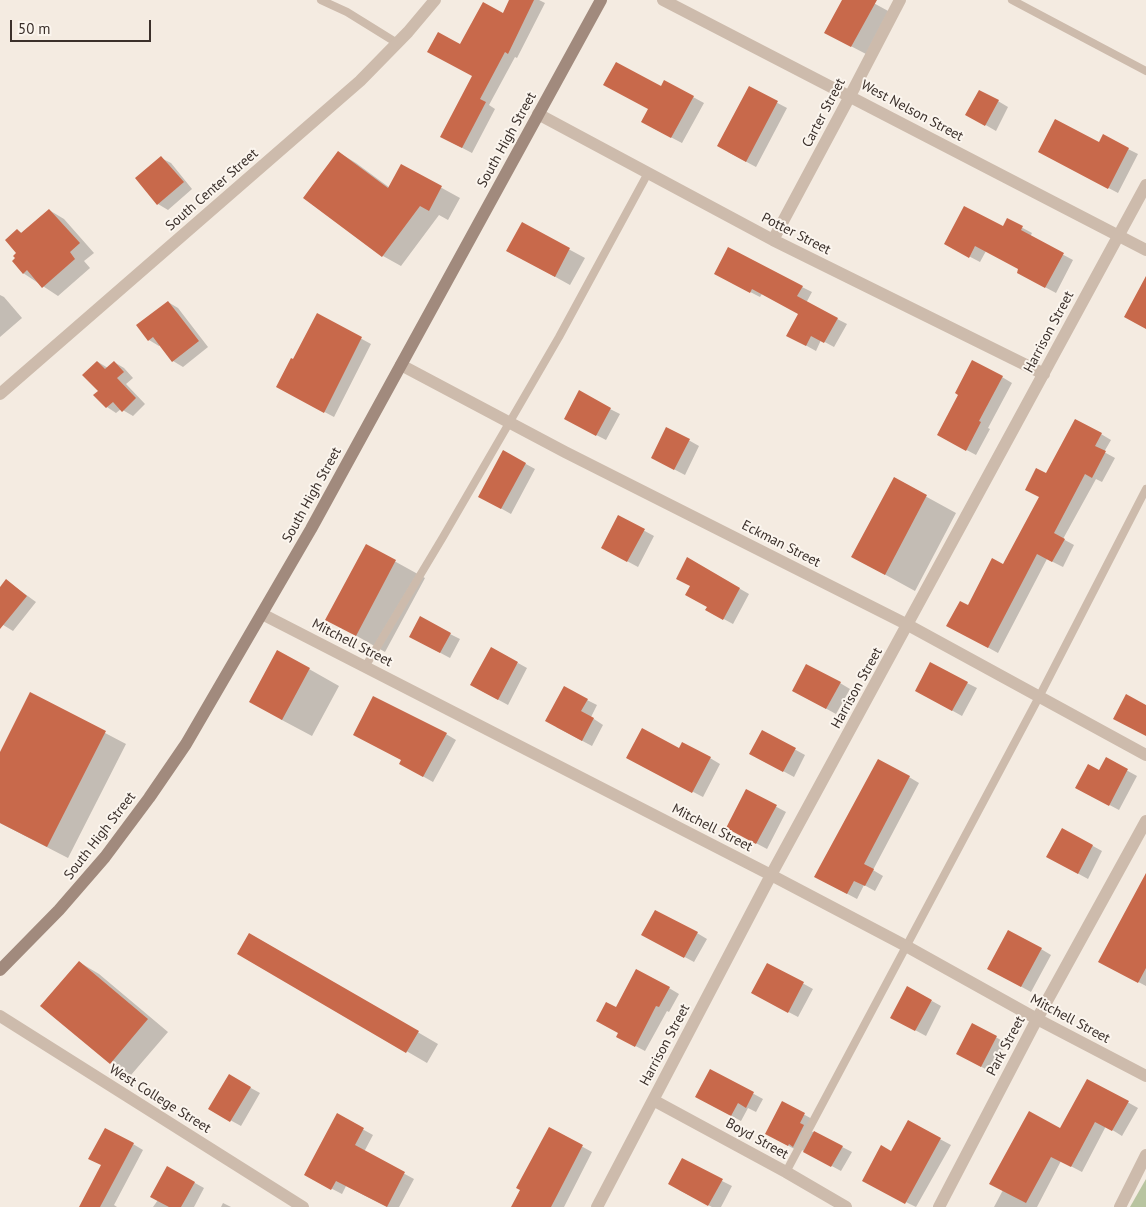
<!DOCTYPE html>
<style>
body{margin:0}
#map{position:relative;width:1146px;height:1207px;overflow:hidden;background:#f4ebe1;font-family:"PT Sans",sans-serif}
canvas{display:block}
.scale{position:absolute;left:10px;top:20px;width:141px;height:22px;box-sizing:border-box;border:2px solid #3b302b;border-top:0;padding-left:6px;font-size:15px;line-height:18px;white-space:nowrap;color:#3b302b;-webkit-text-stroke:4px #fbf5ee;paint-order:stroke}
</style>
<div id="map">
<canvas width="1146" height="1207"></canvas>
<div class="scale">50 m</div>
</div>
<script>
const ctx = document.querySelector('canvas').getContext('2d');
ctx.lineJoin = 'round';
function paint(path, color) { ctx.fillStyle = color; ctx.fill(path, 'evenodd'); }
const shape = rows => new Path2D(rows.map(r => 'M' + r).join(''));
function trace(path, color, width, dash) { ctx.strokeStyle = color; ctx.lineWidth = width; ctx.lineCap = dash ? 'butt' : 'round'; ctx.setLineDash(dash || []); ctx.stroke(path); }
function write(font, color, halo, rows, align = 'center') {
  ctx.font = font + ' "PT Sans",sans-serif'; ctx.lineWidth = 4; ctx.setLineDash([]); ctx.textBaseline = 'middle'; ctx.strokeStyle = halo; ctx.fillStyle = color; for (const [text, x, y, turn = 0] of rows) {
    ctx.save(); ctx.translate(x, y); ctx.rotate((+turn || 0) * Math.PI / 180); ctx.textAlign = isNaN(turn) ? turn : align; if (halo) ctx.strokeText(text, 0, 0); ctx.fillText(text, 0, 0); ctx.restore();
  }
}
paint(shape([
 [1146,1179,1146,1207,1130,1207]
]), '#b8c4a0');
paint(shape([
 [511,0,539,0,545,3,517,58,515,57,489,105,495,109,472,153,451,142,474,75,461,45,503,14],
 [844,0,868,0,890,12,866,54,841,41],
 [661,87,693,97,704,103,682,143,653,128,650,109],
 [749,88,787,108,756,167,728,152],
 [998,101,1008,107,996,131,977,120],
 [1099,143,1128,149,1138,154,1118,193,1050,157],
 [338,152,356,163,390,188,402,166,460,198,448,220,439,215,401,266,383,256],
 [161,158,171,163,192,189,168,210,158,204],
 [49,210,64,219,94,253,84,261,90,268,58,296,23,273,18,253,17,230,22,233],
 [1008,220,1032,233,1030,237,1073,260,1056,293,1028,278,1020,269,986,251,980,262,955,249,1003,228],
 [522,224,585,258,570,285,523,259],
 [725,279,802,287,812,292,806,303,847,324,834,347,821,340,816,351,798,341,800,314,762,294,760,297],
 [0,295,4,297,22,318,0,337],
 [168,302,178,308,208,347,183,367,173,361,160,345,159,346,149,340,138,326],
 [318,315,371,344,334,417,287,392,293,360],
 [98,362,108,368,114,362,124,368,133,378,126,384,145,404,133,416,121,409,116,413,107,407,99,391],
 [1002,377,1012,383,988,428,990,429,976,455,948,440],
 [610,409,620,414,606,440,575,424],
 [667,428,699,446,685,475,662,463],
 [1101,434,1111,440,1104,452,1115,458,1102,482,1096,479,1063,539,1074,545,1063,567,1047,559,998,653,958,631,968,606,1004,566,1040,497,1046,475],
 [504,452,535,469,511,514,479,496],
 [894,479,956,513,915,591,853,557],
 [619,517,654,536,638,567,612,553],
 [367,546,425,578,385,652,327,619],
 [688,559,749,594,733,624,707,610,709,607],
 [7,581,36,602,13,631,0,623,0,589],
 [450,634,460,639,450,658,420,642],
 [518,663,527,668,508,705,482,691],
 [309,669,339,686,312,736,280,719],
 [840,683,850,689,836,714,803,696],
 [967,683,977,688,962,716,926,696],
 [31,694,126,744,68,858,0,823,0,755],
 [587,700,597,705,591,717,603,725,592,746,556,727],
 [763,732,805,755,794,777,761,759],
 [446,734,456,740,433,782,410,769],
 [710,758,720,764,703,797,637,763],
 [1106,759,1137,776,1119,810,1087,793],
 [909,777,919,783,873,870,883,876,875,891,864,885,857,899,825,882],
 [747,791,786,812,767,849,737,833],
 [1062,829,1102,851,1088,879,1057,862],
 [1146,894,1146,986,1108,966],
 [697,933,707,939,694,962,653,940],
 [250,934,438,1044,427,1063,238,953],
 [1041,949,1051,955,1031,992,998,974],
 [79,962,99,974,168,1032,131,1075,111,1063,42,1006],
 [768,964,813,989,798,1017,762,998],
 [669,988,679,994,669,1012,667,1011,645,1051,628,1042,619,1033,616,1008],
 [932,1001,941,1006,926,1036,902,1023],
 [973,1024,1006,1043,991,1072,967,1059],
 [710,1070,763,1099,756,1112,748,1108,741,1121,706,1102],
 [229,1076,260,1093,241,1126,210,1109],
 [1088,1080,1138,1108,1122,1136,1106,1126,1082,1172,1061,1161,1037,1207,994,1207,1003,1190,1061,1130],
 [783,1103,814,1120,809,1130,852,1152,841,1171,804,1151,799,1149,798,1151,776,1139],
 [337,1115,373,1135,364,1152,414,1179,399,1207,387,1207,346,1186,342,1194,315,1180],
 [908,1122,951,1145,916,1207,873,1186],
 [550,1129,592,1152,564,1207,512,1207],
 [133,1144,143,1150,114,1205,117,1207,80,1207],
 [168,1168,204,1188,194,1207,153,1207,158,1200],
 [722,1181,732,1186,721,1207,712,1207,679,1190],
 [223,1203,231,1207,221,1207]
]), '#0003');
paint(shape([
 [509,0,534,0,508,54,505,52,480,99,486,102,462,148,440,137,472,76,427,52,438,32,460,44,483,2,503,13],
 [842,0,877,0,851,47,824,33],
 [616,62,661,86,664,80,694,96,671,138,641,122,648,109,603,85],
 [749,86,778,101,746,162,717,146],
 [979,90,999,100,985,126,965,115],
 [1055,119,1099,142,1103,134,1129,148,1108,189,1038,152],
 [338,151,388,188,401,164,442,186,429,211,420,206,382,257,303,198],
 [161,156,184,182,157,205,135,178],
 [964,206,1003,226,1007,218,1023,226,1021,230,1064,253,1045,288,1017,273,1018,269,975,246,969,258,944,244],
 [49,209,80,243,70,252,75,259,42,288,27,270,23,274,12,261,15,258,13,256,16,253,5,240,17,229,21,233],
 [522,222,570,248,555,277,506,251],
 [728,247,803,286,797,296,838,318,824,343,811,336,806,346,786,336,798,314,752,289,750,293,714,274],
 [1146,276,1146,329,1124,317],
 [168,301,199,341,172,362,153,337,148,341,136,325],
 [317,313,362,337,324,413,276,387,291,358,293,359],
 [972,360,1003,376,979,421,981,422,966,451,937,435,958,395,955,393],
 [97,361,105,369,114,361,124,372,117,378,136,398,122,412,113,402,106,408,93,395,98,391,82,375],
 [579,390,611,408,596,436,564,419],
 [1075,419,1102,433,1095,446,1106,451,1092,478,1085,474,1054,533,1065,539,1052,562,1037,554,988,648,946,626,960,601,968,605,992,558,1003,564,1039,497,1025,490,1036,468,1046,473],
 [666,427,690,439,674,470,651,458],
 [503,450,526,463,501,509,478,497],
 [894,477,927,495,885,575,851,557],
 [618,515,645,529,627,562,601,548],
 [366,544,396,560,356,636,325,620],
 [687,557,740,588,723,620,705,610,707,607,685,595,690,586,676,579],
 [6,579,27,596,0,629,0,587],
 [420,616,451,633,440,653,409,637],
 [491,647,518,662,498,700,470,685],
 [277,650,310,668,282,720,249,702],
 [930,662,968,682,952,711,915,691],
 [806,664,841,682,826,709,792,691],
 [564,686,588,699,581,711,594,718,582,741,545,721],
 [30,692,106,731,47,847,0,823,0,752],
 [1126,694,1146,705,1146,736,1113,719],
 [373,696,447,733,423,777,399,764,401,760,353,735],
 [642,728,679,748,682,742,711,757,692,793,626,758],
 [762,730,796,748,783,772,749,754],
 [1106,757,1128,769,1109,806,1075,788,1088,764,1099,770],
 [878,759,910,776,864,864,874,869,865,886,854,881,847,894,814,877],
 [746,789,777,805,756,844,726,828],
 [1062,828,1093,845,1078,874,1046,857],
 [1146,873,1146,968,1138,983,1098,962],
 [655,910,698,932,684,958,641,935],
 [1008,930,1042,948,1021,987,987,969],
 [249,933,419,1031,406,1053,237,954],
 [79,961,148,1019,110,1064,40,1006],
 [767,963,804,982,788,1013,751,993],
 [636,969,670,987,659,1007,656,1006,635,1047,616,1037,618,1033,596,1021,606,1002,616,1007],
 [907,986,932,1000,915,1031,890,1018],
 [972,1023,997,1036,981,1067,956,1054],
 [710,1069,754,1092,746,1108,738,1103,731,1116,695,1097],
 [229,1074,251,1087,230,1122,208,1109],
 [1087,1079,1129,1101,1112,1131,1095,1122,1071,1167,1051,1157,1026,1203,989,1184,1029,1111,1060,1128],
 [782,1101,805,1113,800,1123,804,1125,793,1147,789,1144,788,1146,765,1134],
 [337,1113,364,1128,355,1145,405,1172,387,1207,336,1181,331,1190,304,1175],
 [908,1120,941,1138,905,1204,862,1181,881,1145,891,1151],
 [549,1127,583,1145,551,1207,511,1207,520,1190,516,1188],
 [105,1128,134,1143,100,1207,79,1207,101,1165,88,1159],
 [814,1131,843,1146,831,1167,803,1152],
 [682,1158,723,1179,708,1206,668,1184],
 [167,1166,195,1182,181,1207,169,1207,150,1197]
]), '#c8694b');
trace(shape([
 [321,0,347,12,397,43],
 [1012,0,1146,71],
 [365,667,443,537,559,337,648,173],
 [786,1172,1039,697,1146,489]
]), '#cdbbac', 8);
trace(shape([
 [663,0,1146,250],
 [538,114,773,240,1044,374],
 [773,240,850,96,900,0],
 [401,365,565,452,908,625,1146,755],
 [0,394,360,81,408,32,435,0],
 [262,614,771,875,906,946,1037,1019,1146,1076],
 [0,1016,303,1207],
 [653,1100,786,1172,846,1207],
 [597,1207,771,875,1146,185],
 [939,1207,1037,1019,1146,821],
 [1120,1207,1146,1155]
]), '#cdbbac', 12);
trace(shape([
 [0,970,59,910,105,857,149,798,186,744,311,529,601,0]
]), '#a18a7d', 12);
write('14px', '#3b302b', '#fbf5ee', [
 ["West Nelson Street",912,111,28],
 ["Carter Street",824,113,-62],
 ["South High Street",507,140,-61],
 ["South Center Street",212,190,-41],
 ["Potter Street",796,234,27],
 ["Harrison Street",1049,332,-62],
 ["South High Street",312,495,-61],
 ["Eckman Street",781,544,27],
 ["Mitchell Street",352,643,27],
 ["Harrison Street",857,688,-61],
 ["Mitchell Street",712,828,27],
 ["South High Street",100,836,-52],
 ["Mitchell Street",1070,1019,28],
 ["Harrison Street",665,1045,-62],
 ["Park Street",1006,1046,-62],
 ["West College Street",160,1099,32],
 ["Boyd Street",757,1139,29]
]);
</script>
